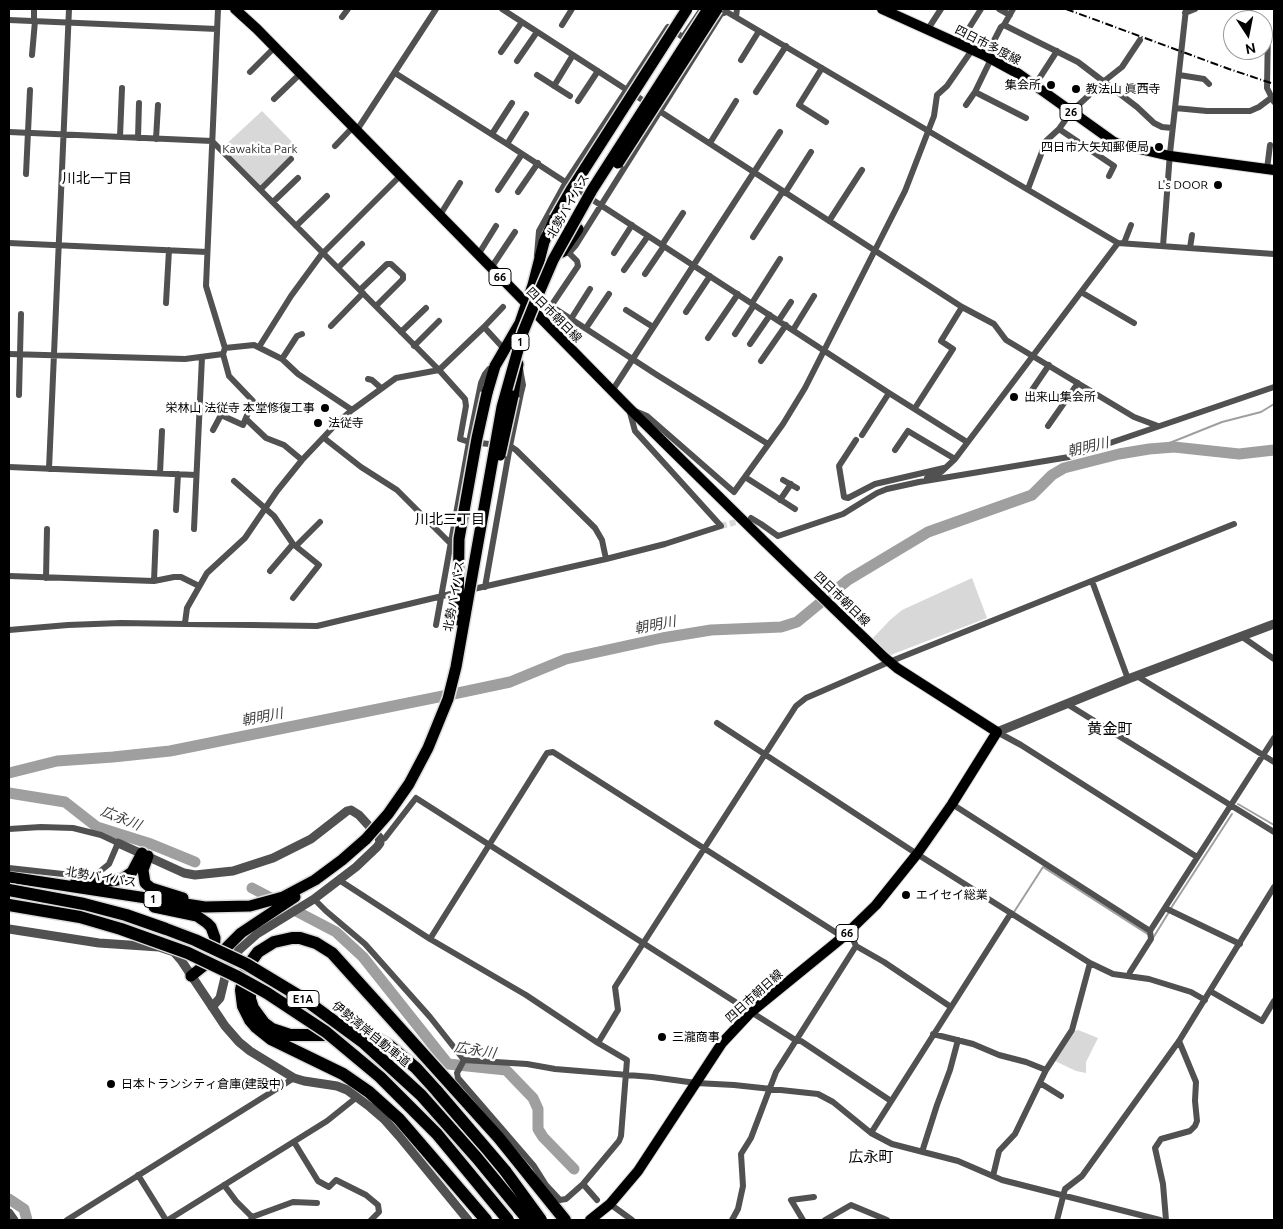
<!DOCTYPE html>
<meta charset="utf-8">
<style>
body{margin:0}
#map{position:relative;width:1283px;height:1229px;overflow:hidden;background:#fff;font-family:Ubuntu,sans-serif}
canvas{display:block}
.frame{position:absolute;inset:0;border:10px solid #000;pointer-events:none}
.north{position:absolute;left:1223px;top:10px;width:50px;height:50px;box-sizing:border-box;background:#fff;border:1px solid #999;border-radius:50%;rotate:169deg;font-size:14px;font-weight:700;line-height:20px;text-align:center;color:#000}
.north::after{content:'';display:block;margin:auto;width:18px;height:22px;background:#000;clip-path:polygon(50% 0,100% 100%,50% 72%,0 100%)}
</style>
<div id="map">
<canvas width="1283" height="1229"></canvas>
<div class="frame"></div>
<div class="north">N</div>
</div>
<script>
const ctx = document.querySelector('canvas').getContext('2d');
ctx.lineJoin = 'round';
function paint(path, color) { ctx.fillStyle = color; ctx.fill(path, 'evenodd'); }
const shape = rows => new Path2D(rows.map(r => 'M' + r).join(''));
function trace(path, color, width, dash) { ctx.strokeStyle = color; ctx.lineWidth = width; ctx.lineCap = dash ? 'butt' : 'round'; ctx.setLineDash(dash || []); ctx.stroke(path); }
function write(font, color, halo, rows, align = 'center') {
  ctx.font = font + ' Ubuntu,"Noto Sans JP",sans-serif'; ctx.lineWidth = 5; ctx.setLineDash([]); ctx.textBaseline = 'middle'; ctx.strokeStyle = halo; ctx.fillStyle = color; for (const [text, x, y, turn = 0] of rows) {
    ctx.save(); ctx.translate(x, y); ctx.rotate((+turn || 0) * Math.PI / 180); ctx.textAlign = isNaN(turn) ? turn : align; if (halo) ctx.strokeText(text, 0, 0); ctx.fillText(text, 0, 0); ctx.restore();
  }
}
paint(shape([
 [262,111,298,148,260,187,222,148],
 [972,578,987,618,888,656,872,639,890,620,902,610],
 [1078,1030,1098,1038,1086,1062,1086,1073,1076,1071,1055,1061,1075,1031]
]), '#d8d8d8');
trace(shape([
 [1157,448,1222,422,1261,412,1274,404],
 [1238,804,1274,825],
 [1171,908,1232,814],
 [1014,912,1043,867,1149,935],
 [1153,938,1169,912]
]), '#9f9f9f', 2);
trace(shape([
 [9,773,57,761,113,757,170,751,458,693,510,682,566,659,662,638,711,630,781,627,797,622,848,580,928,532,1032,495,1052,475,1064,468,1119,454,1149,449,1174,447,1239,454,1274,450],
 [9,793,65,802,97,827,151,844,195,862],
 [252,888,336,932,363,957,448,1064,506,1070,533,1098,538,1109,538,1129,543,1137,574,1169],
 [9,1199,24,1209,27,1220]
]), '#9f9f9f', 11);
trace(shape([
 [721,526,744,520]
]), '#d9d9d9', 6, [6, 3]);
const primary = shape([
 [235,9,257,29,629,408,766,543,884,657,897,668,997,732,952,804,917,854,876,905,843,937,751,1012,722,1043,638,1171,610,1204,590,1220],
 [882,9,986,56,1019,74,1114,142,1122,145,1170,156,1274,170]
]);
const trunk = shape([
 [562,252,578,229],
 [487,393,495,366,520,323,533,285,544,242,555,218],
 [513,396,518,364],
 [148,856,143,870,145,883,151,888,183,898],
 [9,877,205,907,250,906,283,897,315,880,342,860,366,839],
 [76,881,111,881,122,879,132,872,142,853],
 [154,907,197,916,207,923,211,927,215,938,214,952,206,964,191,976],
 [215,959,241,933,295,897]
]);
const motorway = shape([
 [252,975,250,990,250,999,253,1008,264,1023,272,1029,290,1035,360,1035,376,1038,390,1046,416,1068,436,1090,506,1172],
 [486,1220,399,1119,369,1092,343,1074,271,1039,256,1027,250,1020,243,1006,241,990,244,974,247,967,258,952,274,942,292,938,300,938,316,943,332,953,499,1138,565,1220]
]);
trace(primary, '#dbdbdb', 12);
trace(trunk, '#dbdbdb', 14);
trace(motorway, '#dbdbdb', 15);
trace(shape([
 [218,9,206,286,225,348],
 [502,9,962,307,994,324,1006,340,1134,417,1158,426],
 [999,9,1010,15],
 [1249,9,1253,20],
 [1185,13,1195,9],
 [342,17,348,9],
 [736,17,737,9],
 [9,20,217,29],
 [34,21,34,9],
 [1263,24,1267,25,1268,28,1267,88,1274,102],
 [562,25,572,9],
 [1004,25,1078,62,1137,107,1154,123,1162,127,1172,128],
 [928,29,941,9],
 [683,37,702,9],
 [959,44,981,9],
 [501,52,522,22],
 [32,55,35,21],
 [986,56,1001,27,1004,25,1013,9],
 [741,60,759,31],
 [517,61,537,32],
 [822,68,799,105,826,122],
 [250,72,275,47],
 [395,73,507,144,889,393,967,442],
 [537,75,570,96],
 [1179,75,1204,79,1209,84],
 [1035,85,1057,51],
 [554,86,573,55],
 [756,92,786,46],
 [975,92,991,59],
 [274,99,301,73],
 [578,101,598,71],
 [966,105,975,92,1026,118],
 [1175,108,1207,111,1250,111,1259,107,1271,98],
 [357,130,436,9],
 [9,132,212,141,439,370,465,399,466,406,460,439,469,442,510,446,516,450,595,528,602,540,606,559],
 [492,134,512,103],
 [120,137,122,88],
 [138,138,139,103],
 [156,139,158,105],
 [710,143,736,101],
 [507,144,526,114],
 [335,146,353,127],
 [1267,169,1270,145],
 [26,174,30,90],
 [1109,176,1114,166,1059,129,1071,112,1103,82,1122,67,1140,40],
 [261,189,291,159],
 [1028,189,1046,141,1059,129],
 [498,190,522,154],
 [518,192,538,163],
 [785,193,811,152],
 [273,202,298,178],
 [440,215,460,183],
 [829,221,862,170],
 [296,226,327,196],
 [753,237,783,191],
 [9,243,207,252],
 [1124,243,1131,225],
 [662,245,683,213],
 [1163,246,1170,153,1186,9],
 [1190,248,1192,235],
 [562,253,569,253,576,245,721,14,727,12,1118,243,1274,254],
 [569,253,577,261,578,266,551,306,657,375,768,444],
 [614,253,632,225],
 [478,255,496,226],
 [537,255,539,231,566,182,668,27,690,42],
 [338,268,362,244],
 [491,268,515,232],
 [624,270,648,236],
 [645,274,664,246],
 [360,290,387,264,391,264,403,275,403,279,376,306],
 [1081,292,1134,323],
 [166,303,169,250],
 [752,303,780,259],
 [626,310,653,327],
 [686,312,710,276],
 [571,319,590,289],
 [779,320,791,302],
 [331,326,363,293],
 [484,327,503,307],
 [586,328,609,294],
 [793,330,814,296],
 [401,332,426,308],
 [735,334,754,305],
 [708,338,738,294],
 [750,344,770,315],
 [414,346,439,321],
 [259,347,291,296,321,255,401,175],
 [9,354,185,359,223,354,225,348,254,345,282,359,298,374,352,410],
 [282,359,297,336,302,334],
 [761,361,786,325],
 [368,379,372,380,381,388],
 [612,391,780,132],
 [1030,393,1049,365],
 [19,395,21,314],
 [915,408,953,349,941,341,962,307],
 [635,411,647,416,734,492,783,424,805,388,905,191,934,116,937,95,947,86,972,50],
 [246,419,266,438,284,445,302,460],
 [1048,426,1078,383],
 [213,430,221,415,243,425,253,401,229,376,223,354],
 [862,435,889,393],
 [324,438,361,467,397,490,450,543],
 [856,440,839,466,844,497,848,498,875,484,944,468],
 [895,450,908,431,955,459],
 [9,467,196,475],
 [49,469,69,9],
 [160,473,162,431],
 [745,477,795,509],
 [927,478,941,472,955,459,1118,243],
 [783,480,797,488],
 [234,481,274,516,293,544,319,565,293,598],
 [780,500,791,484],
 [176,510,178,474],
 [751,518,761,524,778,536,843,514,877,493,887,489,919,482,1069,457,1274,387],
 [194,529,202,357],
 [296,546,320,522],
 [270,571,293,544],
 [9,576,154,581,174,577,181,577,199,586],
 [46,578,47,529],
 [154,581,156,532],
 [1092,581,1128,679],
 [485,587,510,446,521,393,523,385,520,369],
 [469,590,606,559,665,544,721,526,635,431,629,409],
 [185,623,187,608,207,573,245,538,277,491,302,460,338,422,352,410,396,378,439,370,484,327,505,350],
 [436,625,469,442,481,383,485,374,489,369,495,367],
 [9,630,68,625,121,623,317,626,459,592],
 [1241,636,1274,659],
 [1137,676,1274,762],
 [1067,704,1274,832],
 [717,723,917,854,1090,963,1113,974,1149,979,1191,992,1205,1000],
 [997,732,1021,745,1197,857],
 [952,804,1150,931,1274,738],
 [9,829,41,827,73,828,101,835,118,843,109,864,98,873,91,874,72,875,9,868],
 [381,840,385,838,416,798,751,1012,797,1041,801,1041,891,1101],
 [339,880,430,939,526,995,598,1043,627,1060,621,1136,619,1141,583,1184,566,1199,560,1200,546,1185,534,1166,458,1078,457,1073,464,1060],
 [314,899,326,911,365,944,430,1017,464,1060,527,1064,555,1069,652,1077,696,1083,734,1085,818,1094,833,1102,871,1133,892,1144,958,1161,1002,1180,1160,1220],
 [1165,908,1240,944],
 [848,932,851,935,856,946,884,962,951,1007],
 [430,939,547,753,553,752,843,937],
 [1129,976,1130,972,1151,939,1150,931],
 [1210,991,1262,1021,1274,1001],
 [933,1034,973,1044,999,1055,1026,1062,1046,1070],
 [598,1043,618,1010,615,987,796,706,806,698,889,662,1234,524],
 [1040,1083,1061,1096],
 [871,1133,1011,913],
 [294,1142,318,1181,329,1187,336,1180,366,1195,378,1205,379,1212,371,1220],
 [922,1152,937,1105,950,1070,958,1040],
 [138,1175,166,1220],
 [993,1176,999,1151,1015,1134,1046,1070,1072,1030,1090,963],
 [583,1184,597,1200],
 [224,1185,236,1201,252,1217,251,1220],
 [610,1204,632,1220],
 [252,1217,293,1202,317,1203],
 [67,1220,294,1078],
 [168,1220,327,1121,357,1097],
 [732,1220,738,1209,743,1186,741,1154,751,1138,776,1072,856,946],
 [803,1220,791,1200,814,1197],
 [825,1220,851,1205,887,1220],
 [1057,1220,1065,1189,1082,1176,1179,1041,1274,887],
 [1166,1220,1163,1184,1155,1148,1161,1139,1190,1131,1195,1126,1197,1121,1195,1101,1196,1082,1179,1041]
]), '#515151', 6);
trace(shape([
 [997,732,1128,679,1274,624],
 [118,843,184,873,195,875,233,871,273,858,311,839,347,811,351,810,359,815,379,837,380,843,377,847,356,867,314,899,257,934,239,950,227,969,220,998,212,1007],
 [9,929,99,943,159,947,174,952,181,960,225,1026,239,1042,250,1051,294,1078,304,1081,337,1086,347,1090,370,1107,384,1119,399,1136,468,1220],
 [9,1213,14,1220]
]), '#515151', 9);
trace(primary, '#000', 10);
trace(trunk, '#000', 11);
trace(motorway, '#000', 12);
trace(shape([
 [1066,9,1229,69,1274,84]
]), '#000', 2, [8, 2.5, 1, 2.5]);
const trunkBridge = shape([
 [618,163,717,9],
 [555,218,571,190,687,9],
 [500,455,513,396],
 [458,620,459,539,477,438,487,393],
 [366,839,388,814,409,784,428,748,448,699,456,667,502,407,523,332,538,295,553,260,592,190,708,9]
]);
const motorwayBridge = shape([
 [9,890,84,904,126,915,166,929,195,940,246,964,304,999,364,1043,421,1095,477,1158,528,1220],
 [9,905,80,917,121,929,188,953,238,977,267,993,326,1032,380,1077,437,1134,508,1220],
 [506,1172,541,1220]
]);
trace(trunkBridge, '#dbdbdb', 14, []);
trace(motorwayBridge, '#dbdbdb', 15, []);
trace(trunkBridge, '#000', 11);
trace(motorwayBridge, '#000', 12);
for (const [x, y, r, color] of [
 [1051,85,5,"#000"],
 [1076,89,5,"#000"],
 [1159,147,5,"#000"],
 [1218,185,5,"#000"],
 [1014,397,5,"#000"],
 [325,408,5,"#000"],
 [318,423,5,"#000"],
 [906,895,5,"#000"],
 [662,1037,5,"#000"],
 [111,1084,5,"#000"]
]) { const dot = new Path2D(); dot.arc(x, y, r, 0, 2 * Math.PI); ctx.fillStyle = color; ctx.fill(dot); trace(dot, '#fff', 2); }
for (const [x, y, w] of [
 [1071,112,22],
 [500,277,22],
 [520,342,18],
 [153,899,18],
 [847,933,22],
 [303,999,32]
]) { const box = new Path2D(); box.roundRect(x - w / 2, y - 8.5, w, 17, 4); ctx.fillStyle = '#fff'; ctx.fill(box); trace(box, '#000', 1); }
write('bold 11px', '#000', null, [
 ["26",1071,112],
 ["66",500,277],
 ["1",520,342],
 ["1",153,899],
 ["66",847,933],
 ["E1A",303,999]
]);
write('12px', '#000', '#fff', [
 ["四日市多度線",988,45,27],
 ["北勢バイパス",568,206,-60],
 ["四日市朝日線",554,315,45],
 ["北勢バイパス",454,596,-80],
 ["四日市朝日線",842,599,44],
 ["北勢バイパス",101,877,9],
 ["四日市朝日線",754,996,-42],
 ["伊勢湾岸自動車道",371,1034,39]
]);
write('12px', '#000', '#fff', [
 ["集会所",1041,85,"right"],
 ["教法山 眞西寺",1086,89],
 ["四日市大矢知郵便局",1149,147,"right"],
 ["L's DOOR",1208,185,"right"],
 ["出来山集会所",1024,397],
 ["栄林山 法従寺 本堂修復工事",315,408,"right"],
 ["法従寺",328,423],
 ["エイセイ総業",916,895],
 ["三瀧商事",672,1037],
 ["日本トランシティ倉庫(建設中)",121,1084]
], 'left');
write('12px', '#2f2f2f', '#fff', [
 ["Kawakita Park",260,149]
]);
write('14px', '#000', '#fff', [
 ["川北一丁目",97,178],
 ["川北三丁目",450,519]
]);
write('italic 14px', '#404040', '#fff', [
 ["朝明川",1088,447,-13],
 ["朝明川",655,625,-11],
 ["朝明川",262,717,-11],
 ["広永川",121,818,22],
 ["広永川",475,1050,9]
]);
write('15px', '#000', '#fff', [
 ["黄金町",1110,729],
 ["広永町",871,1157]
]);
</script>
